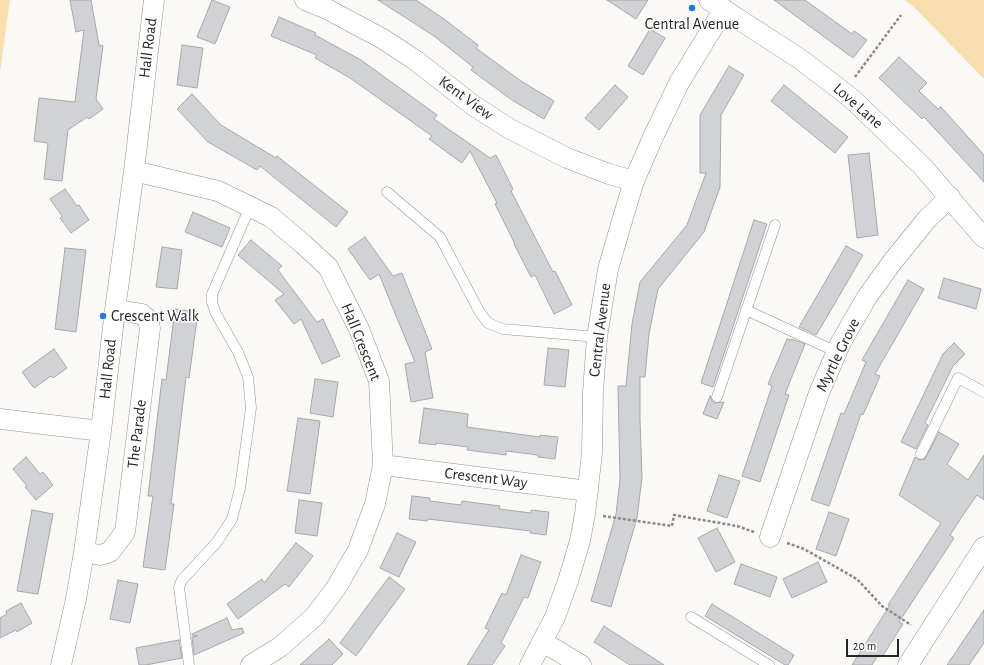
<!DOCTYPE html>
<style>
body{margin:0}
#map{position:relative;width:984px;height:665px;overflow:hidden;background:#fbf9f6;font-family:"Alegreya Sans",sans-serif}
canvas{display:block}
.scale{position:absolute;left:846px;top:639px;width:53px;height:18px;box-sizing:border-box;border:2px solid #262624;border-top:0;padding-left:5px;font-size:12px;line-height:14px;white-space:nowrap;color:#262624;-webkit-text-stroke:3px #fff;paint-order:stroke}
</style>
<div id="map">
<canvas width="984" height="665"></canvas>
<div class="scale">20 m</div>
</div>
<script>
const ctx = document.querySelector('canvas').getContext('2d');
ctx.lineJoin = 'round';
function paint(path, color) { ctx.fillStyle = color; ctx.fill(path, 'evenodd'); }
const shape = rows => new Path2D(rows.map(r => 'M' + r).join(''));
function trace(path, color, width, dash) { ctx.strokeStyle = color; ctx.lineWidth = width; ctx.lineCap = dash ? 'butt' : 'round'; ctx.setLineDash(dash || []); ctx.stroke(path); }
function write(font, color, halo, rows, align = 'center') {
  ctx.font = font + ' "Alegreya Sans",sans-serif'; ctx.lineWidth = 3; ctx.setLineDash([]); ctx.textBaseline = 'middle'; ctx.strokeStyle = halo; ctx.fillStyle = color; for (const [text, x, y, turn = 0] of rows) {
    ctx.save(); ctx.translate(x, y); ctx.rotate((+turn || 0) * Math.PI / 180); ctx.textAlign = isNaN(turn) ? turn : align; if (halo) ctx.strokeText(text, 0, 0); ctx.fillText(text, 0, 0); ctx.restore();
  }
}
paint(shape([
 [0,0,10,0,0,72],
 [904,0,984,0,984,79,913,6]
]), '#f8dfad');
const building = shape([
 [70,0,91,0,99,45,103,46,96,99,103,109,89,119,87,117,68,130,62,181,44,179,48,143,34,141,39,98,75,102,84,30,76,32,70,0],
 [212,0,230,7,215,44,197,37,212,0],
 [378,0,416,0,444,19,478,45,476,48,521,81,554,101,544,119,512,100,471,70,473,67,434,36,378,0],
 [607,0,648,0,636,19,607,0],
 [774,0,805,0,852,34,854,31,867,40,853,58,774,0],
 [279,17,316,33,315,35,361,60,437,115,434,119,490,158,496,155,513,189,511,191,553,272,555,271,572,305,554,314,535,275,531,277,514,244,515,244,495,204,497,203,470,151,462,163,429,139,432,136,350,78,315,58,317,55,271,36,279,17],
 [650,29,665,38,643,75,628,66,650,29],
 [182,45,203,48,197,88,177,85,182,45],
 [899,57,927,83,919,91,938,109,941,107,984,155,984,182,924,117,922,119,879,78,899,57],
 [729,66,744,75,721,115,720,187,704,232,658,289,649,334,645,377,640,377,640,419,642,478,637,518,611,607,591,601,616,514,620,480,618,386,626,386,632,324,640,282,687,225,706,173,700,173,700,115,729,66],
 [615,85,628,97,599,130,585,118,615,85],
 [784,85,848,137,835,153,771,101,784,85],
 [192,94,221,125,276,158,277,156,348,212,336,227,260,166,257,170,208,142,177,109,192,94],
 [869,153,878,235,857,238,848,155,869,153],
 [65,189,77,206,79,205,89,220,71,233,60,218,62,216,50,199,65,189],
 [193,212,230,228,222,247,185,232,193,212],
 [754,220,767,224,713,387,701,383,754,220],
 [365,237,393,276,402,273,432,349,425,352,433,398,411,402,405,364,415,362,379,274,370,280,348,249,365,237],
 [251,240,282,266,278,270,317,322,323,319,340,356,322,364,301,319,294,324,275,300,284,294,238,255,251,240],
 [846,246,863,255,828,315,816,335,799,327,846,246],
 [162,247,182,250,177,289,156,287,162,247],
 [65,248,86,250,76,332,55,329,65,248],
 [944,278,981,289,976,309,938,298,944,278],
 [908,280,924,289,875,374,880,376,863,415,861,414,829,506,811,500,841,413,844,414,866,362,862,360,908,280],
 [175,309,198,312,189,378,186,377,171,504,174,504,165,570,143,567,153,496,148,496,162,379,166,380,175,309],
 [787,339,791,340,792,339,805,344,785,394,789,395,760,482,742,476,772,386,768,384,787,339],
 [954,343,965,354,953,366,925,423,928,425,916,449,901,442,943,354,954,343],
 [548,348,569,350,565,387,544,385,548,348],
 [54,349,67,368,53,378,51,376,34,388,22,372,54,349],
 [315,379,338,382,333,417,310,413,315,379],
 [710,396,712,401,715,403,724,402,717,419,703,414,710,396],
 [424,408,468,414,467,427,540,437,540,435,558,437,555,459,538,457,538,455,506,451,506,455,467,450,468,447,436,443,436,445,419,443,424,408],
 [298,418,320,421,310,494,287,491,298,418],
 [939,432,959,444,947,464,968,480,984,455,984,500,977,495,963,515,950,535,954,538,899,622,903,624,882,657,878,655,872,665,852,665,890,605,888,605,941,523,899,495,915,457,919,460,925,459,939,432],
 [26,457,40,474,43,472,53,485,36,500,25,487,27,486,13,469,26,457],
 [719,475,740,481,727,518,707,511,719,475],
 [412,496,430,498,430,501,461,505,462,501,500,506,499,509,531,513,531,510,549,512,546,535,530,533,531,531,428,519,427,521,409,519,412,496],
 [299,500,322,503,317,536,295,533,299,500],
 [32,510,53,514,38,594,17,591,32,510],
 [829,512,849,519,836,556,816,549,829,512],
 [717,528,735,562,716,572,698,538,717,528],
 [397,533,416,542,399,577,380,568,397,533],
 [296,543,313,556,289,587,285,584,238,619,227,604,262,579,264,583,296,543],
 [521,555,541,562,528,598,524,597,501,643,505,646,492,665,467,665,489,630,485,628,502,593,506,595,521,555],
 [818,562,827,582,792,598,783,579,818,562],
 [741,564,777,577,770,597,734,584,741,564],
 [389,577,405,589,356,656,340,643,389,577],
 [118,580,138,584,130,623,110,619,118,580],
 [21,603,32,623,17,632,16,630,0,638,0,618,7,614,6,611,21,603],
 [712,604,794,655,788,665,785,665,705,616,712,604],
 [984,610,984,643,969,665,947,665,984,610],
 [227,618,232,630,242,628,244,633,194,655,192,637,198,636,192,635,192,634,227,618],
 [604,626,633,645,664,665,630,665,594,642,604,626],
 [329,639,343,654,332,665,300,665,329,639],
 [179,640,182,658,146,665,139,665,136,648,179,640]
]);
paint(building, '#d0d2d5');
trace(building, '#a6a8ab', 1);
const lane = shape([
 [387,192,440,237,479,311,488,323,503,329,597,337],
 [746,310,837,352],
 [717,397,775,225],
 [921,454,958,378,984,392],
 [691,617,769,665],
 [189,665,179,587,182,580,217,542,232,519,240,488,251,408,248,377,238,352,216,314,212,302,212,294,250,207]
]);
const street = shape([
 [305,0,327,9,383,39,415,60,474,106,510,129,567,158,609,174,634,181],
 [709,0,800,59,851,98,922,166,984,238],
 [134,171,218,191,271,217,302,243,328,267,359,329,379,381,383,465,375,504,358,550,336,588,314,617,280,647,251,665],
 [0,419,101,431],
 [383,465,588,491],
 [770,537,819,393,841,342,867,297,893,261,928,218,950,197],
 [84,552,100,555,110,552,125,532,150,328,148,320,142,314,115,310],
 [543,642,581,665],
 [61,665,76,599,84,552,101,431,115,310,134,171,154,0],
 [530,665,555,617,568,581,580,541,585,514,592,453,593,392,597,337,608,269,622,221,634,181,654,135,679,83,724,9],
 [908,665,984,547]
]);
trace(lane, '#949290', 11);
trace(street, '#949290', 21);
trace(shape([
 [855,77,901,15],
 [603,516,672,526,674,515,737,526,754,532],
 [787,543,804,549,857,579,882,606,911,625]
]), '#8a8987', 2.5, [3, 2]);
trace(lane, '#fff', 10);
trace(street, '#fff', 20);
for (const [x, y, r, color] of [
 [692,8,4,"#187ae3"],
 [103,316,4,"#187ae3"]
]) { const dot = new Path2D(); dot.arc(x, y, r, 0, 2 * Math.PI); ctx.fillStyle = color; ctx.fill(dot); trace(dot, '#fff', 1.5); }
write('16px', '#262624', '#fff', [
 ["Central Avenue",692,24],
 ["Crescent Walk",111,316,"left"]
]);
write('16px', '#262624', '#fff', [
 ["Hall Road",148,48,-83],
 ["Kent View",466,98,36],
 ["Love Lane",858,106,41],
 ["Central Avenue",600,330,-83],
 ["Hall Crescent",361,342,68],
 ["Myrtle Grove",838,355,-64],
 ["Hall Road",108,369,-84],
 ["The Parade",137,434,-83],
 ["Crescent Way",486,478,7]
]);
</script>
